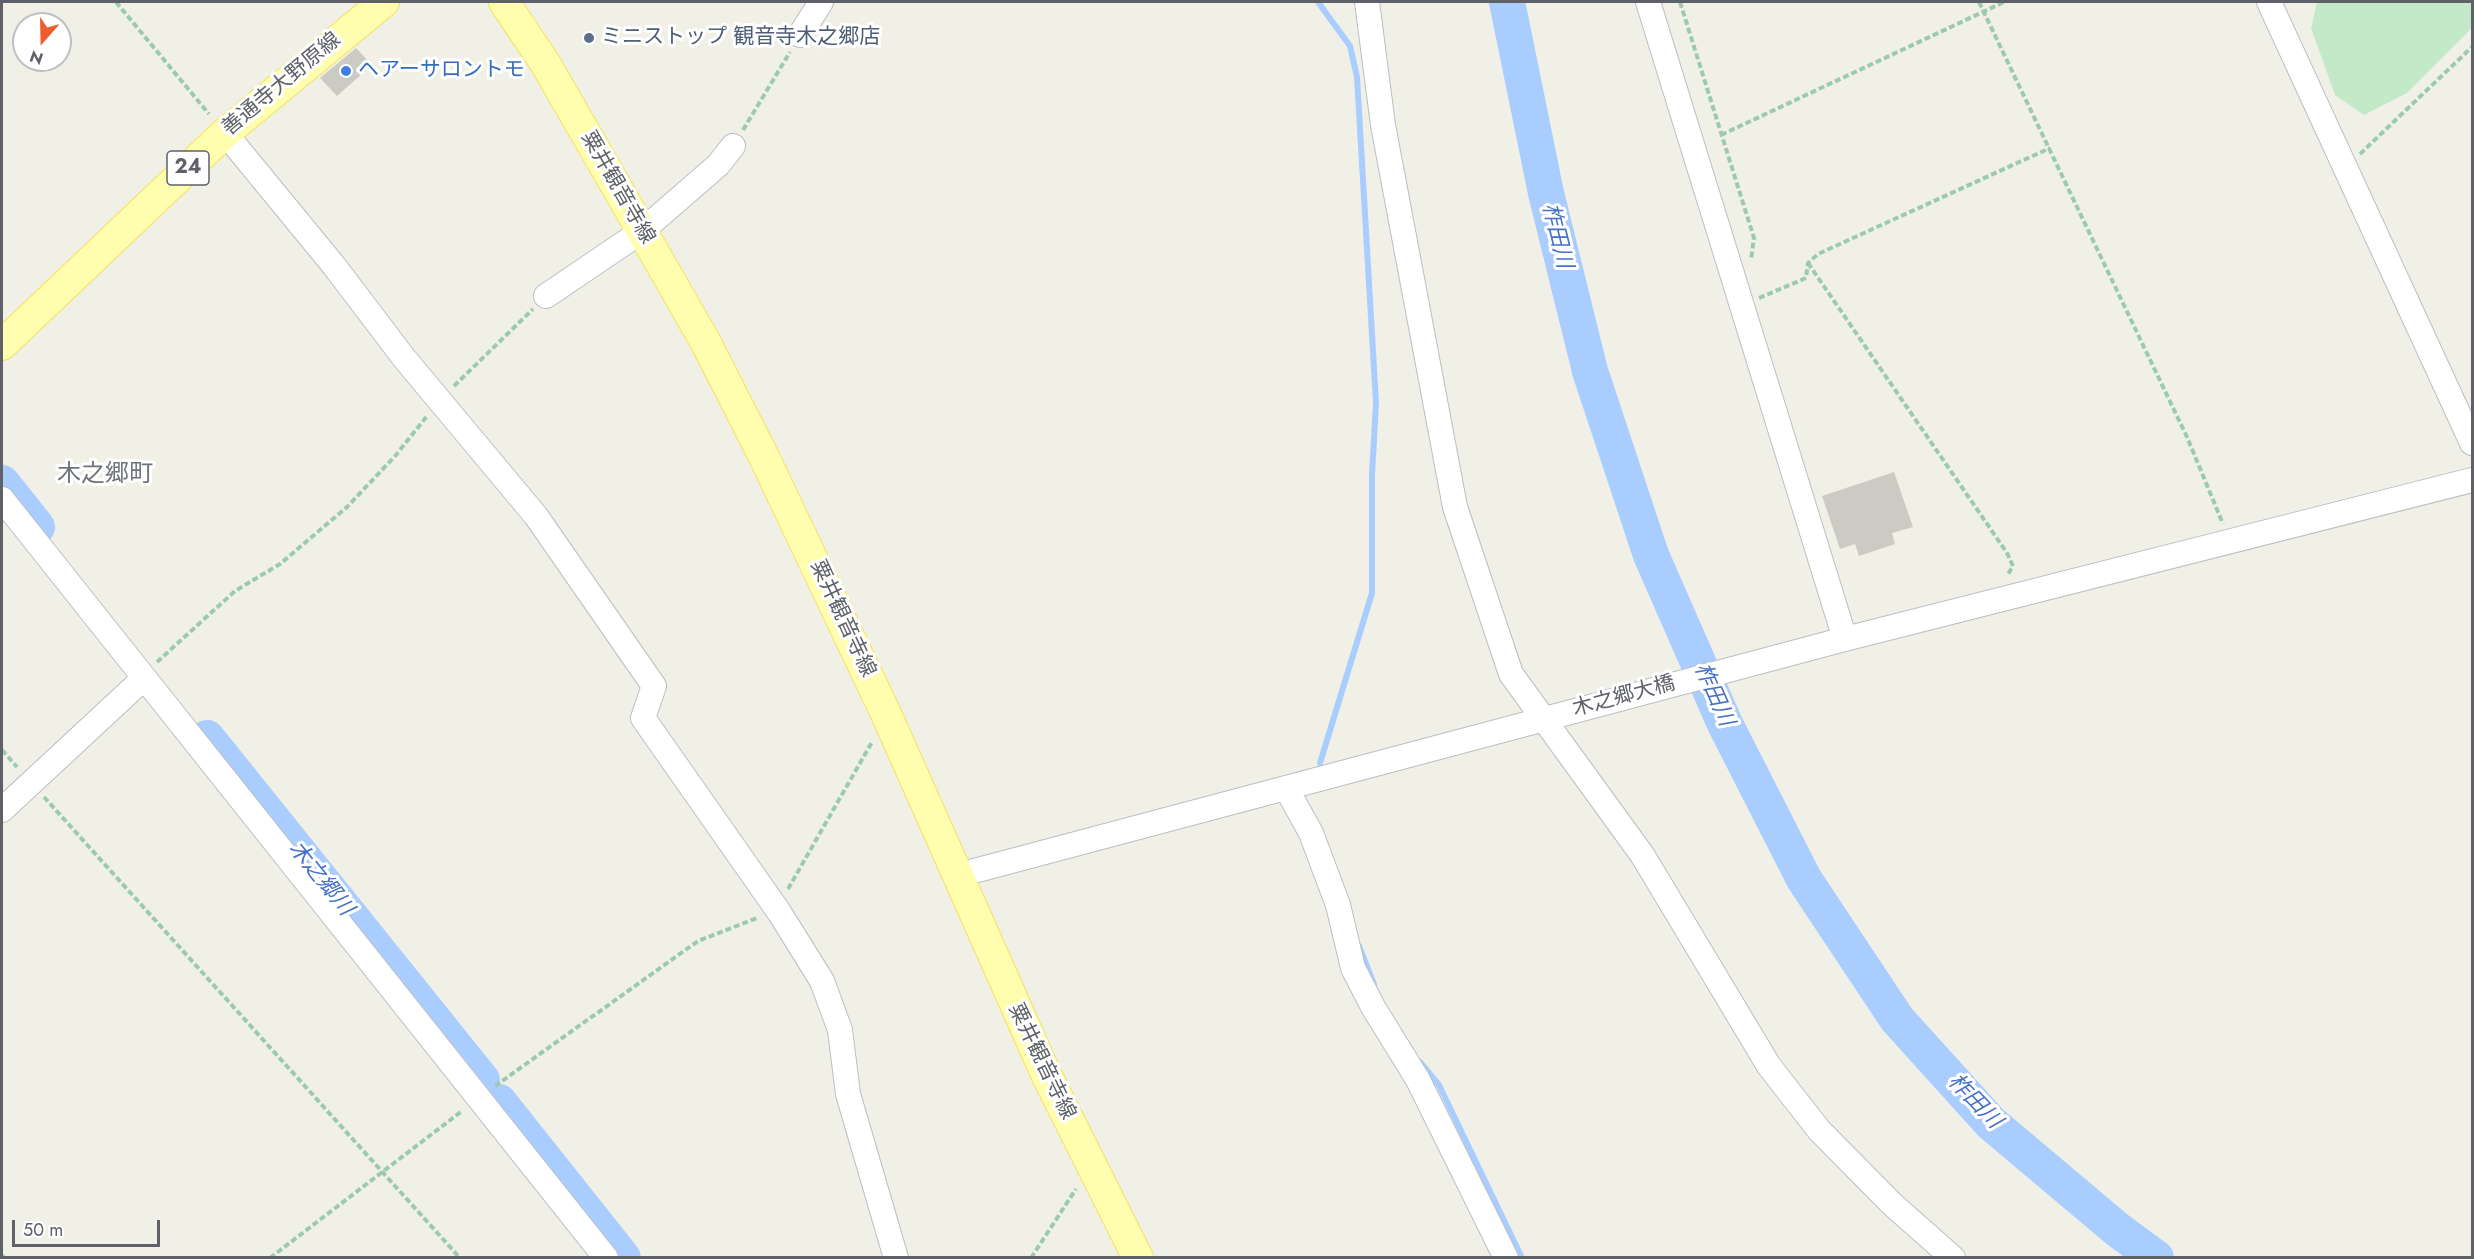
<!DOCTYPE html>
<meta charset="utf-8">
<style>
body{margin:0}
#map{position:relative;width:2474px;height:1259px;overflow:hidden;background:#f1f0e7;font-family:Jost,sans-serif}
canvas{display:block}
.frame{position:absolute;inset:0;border:3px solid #5e6168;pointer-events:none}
.north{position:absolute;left:12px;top:12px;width:60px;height:60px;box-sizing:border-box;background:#fff;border:2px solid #bfc0c3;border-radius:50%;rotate:200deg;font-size:16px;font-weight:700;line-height:24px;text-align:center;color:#5e6168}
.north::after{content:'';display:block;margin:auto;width:21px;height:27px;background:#ee5c30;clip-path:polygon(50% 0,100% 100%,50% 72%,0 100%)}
.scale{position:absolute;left:12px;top:1220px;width:148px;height:27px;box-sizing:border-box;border:3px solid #5e6168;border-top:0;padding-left:8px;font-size:18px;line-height:21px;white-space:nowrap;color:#5e6168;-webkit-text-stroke:4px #fff;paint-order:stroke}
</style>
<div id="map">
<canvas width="2474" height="1259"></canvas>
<div class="frame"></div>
<div class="north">N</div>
<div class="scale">50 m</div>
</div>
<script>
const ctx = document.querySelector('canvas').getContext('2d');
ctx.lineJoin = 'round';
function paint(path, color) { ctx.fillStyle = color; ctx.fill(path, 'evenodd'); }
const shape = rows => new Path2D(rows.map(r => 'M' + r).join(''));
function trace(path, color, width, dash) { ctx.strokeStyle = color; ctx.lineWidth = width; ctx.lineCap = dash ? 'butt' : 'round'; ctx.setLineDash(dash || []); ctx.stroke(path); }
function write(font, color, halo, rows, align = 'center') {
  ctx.font = font + ' Jost,"Noto Sans JP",sans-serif'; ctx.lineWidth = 6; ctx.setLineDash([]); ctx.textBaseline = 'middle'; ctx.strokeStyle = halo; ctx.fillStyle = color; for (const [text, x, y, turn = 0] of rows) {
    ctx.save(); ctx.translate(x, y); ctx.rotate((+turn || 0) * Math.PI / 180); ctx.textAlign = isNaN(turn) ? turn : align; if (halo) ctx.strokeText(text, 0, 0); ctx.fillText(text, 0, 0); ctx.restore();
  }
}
paint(shape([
 [2317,2,2472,2,2472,28,2407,93,2364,115,2335,95,2311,28]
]), '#c4e9c9');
trace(shape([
 [1318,2,1350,46,1357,77,1376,403,1372,475,1372,593,1320,763],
 [1359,946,1374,984],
 [1420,1062,1439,1085,1522,1258]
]), '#a9cdff', 6);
trace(shape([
 [1507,2,1546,193,1590,371,1651,555,1725,724,1804,879,1897,1019,1991,1123,2118,1230,2156,1258],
 [2,483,37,527],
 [207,738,482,1080],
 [499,1102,623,1258]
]), '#a9cdff', 36);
paint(shape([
 [356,48,372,65,337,96,320,78],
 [1894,472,1913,527,1892,533,1895,544,1859,556,1855,544,1840,549,1822,496]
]), '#cccbc3');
const minor = shape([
 [1367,2,1383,125,1455,507,1511,674,1643,856,1769,1066,1819,1130,1892,1204,1953,1258],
 [1648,2,1845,639],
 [2269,2,2472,443],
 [800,35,821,2],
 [225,133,335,267,404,358,536,516,654,686,643,718,779,912,822,981,840,1030,848,1094,896,1258],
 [546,296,642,231,718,165,733,146],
 [2,499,606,1258],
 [1286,788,1311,833,1338,905,1353,968,1373,1007,1418,1080,1506,1258],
 [2,810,143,679],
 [959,875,1845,639,2472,480]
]);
const major = shape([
 [504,2,545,63,642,231,706,343,764,457,887,716,1046,1074,1138,1258],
 [2,345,225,133,384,2]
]);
trace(minor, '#bcbec3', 26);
trace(major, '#f5e25c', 32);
trace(shape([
 [116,2,209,114],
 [1680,2,1754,238,1751,260],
 [1979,2,2187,437,2223,524],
 [743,130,790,52],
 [1721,135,2004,2],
 [2360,154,2472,47],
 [1808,263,2007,553,2013,566,2007,576],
 [1759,298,1806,278,1808,263,1818,254,2050,148],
 [454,386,533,309],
 [157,662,235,591,280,564,347,507,396,455,427,416],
 [2,750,17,767],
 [44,797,460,1258],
 [788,889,872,742],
 [495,1086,698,941,757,918],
 [2,1255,4,1258],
 [270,1258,462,1111],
 [1031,1258,1076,1189]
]), '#9ccab0', 4, [6, 3]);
trace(minor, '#fff', 24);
trace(major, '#fffeae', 30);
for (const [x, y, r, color] of [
 [589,38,6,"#5c6f8a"],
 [346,71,6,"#3f7fe0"]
]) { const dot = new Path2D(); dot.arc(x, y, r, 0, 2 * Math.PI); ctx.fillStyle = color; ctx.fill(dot); trace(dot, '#fff', 2); }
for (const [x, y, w] of [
 [188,168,42]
]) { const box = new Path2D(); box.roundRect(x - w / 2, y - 17, w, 34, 4.5); ctx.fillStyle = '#fff'; ctx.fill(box); trace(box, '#5e6168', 1.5); }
write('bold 20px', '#5e6168', null, [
 ["24",188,168]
]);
write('21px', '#4e5e75', '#fff', [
 ["ミニストップ 観音寺木之郷店",601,38]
], 'left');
write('21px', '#366cbe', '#fff', [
 ["ヘアーサロントモ",358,71]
], 'left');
write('21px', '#5e6168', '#fff', [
 ["善通寺大野原線",282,85,-40],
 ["粟井観音寺線",617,188,60],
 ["粟井観音寺線",842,619,65],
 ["木之郷大橋",1624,697,-15],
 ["粟井観音寺線",1041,1062,64]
]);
write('italic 22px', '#4772c8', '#fff', [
 ["柞田川",1556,236,76],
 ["柞田川",1713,695,66],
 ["木之郷川",320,879,51],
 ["柞田川",1974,1102,46]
]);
write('24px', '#6f737a', '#fff', [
 ["木之郷町",105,475]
]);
</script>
